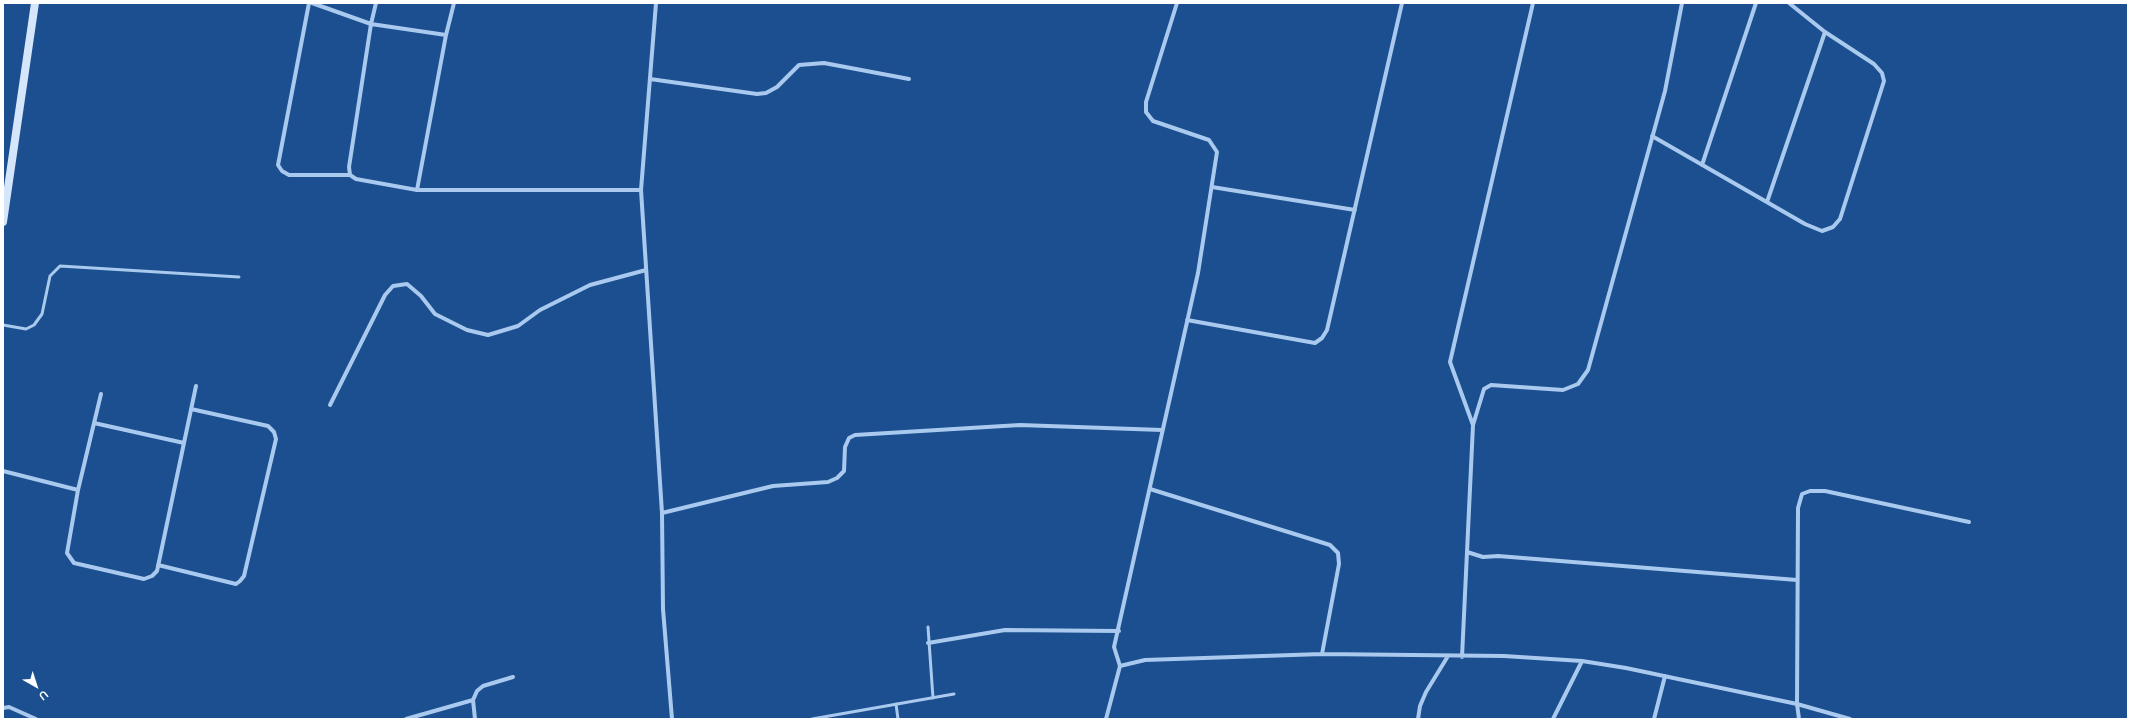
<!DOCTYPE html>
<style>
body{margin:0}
#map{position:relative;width:2131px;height:722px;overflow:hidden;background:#1b4f8f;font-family:Lato,sans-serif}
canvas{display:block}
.frame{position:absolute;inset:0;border:4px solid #fff;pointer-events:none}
.north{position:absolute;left:16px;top:666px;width:40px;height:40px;-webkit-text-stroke:3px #1b4f8f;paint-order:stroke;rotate:141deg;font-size:11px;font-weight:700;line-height:16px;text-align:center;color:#fff}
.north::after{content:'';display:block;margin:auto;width:14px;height:18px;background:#fff;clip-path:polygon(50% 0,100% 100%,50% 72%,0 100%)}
</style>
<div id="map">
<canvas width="2131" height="722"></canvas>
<div class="frame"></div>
<div class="north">U</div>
</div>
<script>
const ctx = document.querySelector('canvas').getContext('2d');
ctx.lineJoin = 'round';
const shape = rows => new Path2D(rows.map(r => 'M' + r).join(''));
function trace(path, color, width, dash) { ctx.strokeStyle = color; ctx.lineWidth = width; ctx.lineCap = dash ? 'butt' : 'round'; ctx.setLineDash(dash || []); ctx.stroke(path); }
trace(shape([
 [3,325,26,329,34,325,42,314,50,276,60,266,239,277],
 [928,627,933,698],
 [896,704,898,719],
 [812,719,954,694]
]), '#a9c9ee', 3);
trace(shape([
 [309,3,278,165,282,171,289,175,350,175],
 [312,3,371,24,446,35],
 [376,3,371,24,349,167,350,175,356,179,417,190,641,190],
 [656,3,641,190,662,513,663,609,672,719],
 [650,79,757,94,766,93,777,87,799,65,824,63,909,79],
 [1652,136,1805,224,1822,231,1833,227,1840,219,1884,81,1882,73,1874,64,1825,32,1789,3],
 [1702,165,1756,3],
 [1212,187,1355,210],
 [417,190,446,35,454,3],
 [1767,202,1825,32],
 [1187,320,1315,343,1322,338,1327,330,1402,3],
 [330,405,385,295,393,286,407,284,421,296,435,314,467,330,488,335,518,326,540,310,590,285,646,270],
 [94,423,184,443],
 [1473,425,1450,362,1533,3],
 [3,471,78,490,67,553,74,563,144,579,152,576,157,571,196,386],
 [1150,489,1330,545,1338,553,1339,564,1322,654],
 [78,490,101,394],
 [662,513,773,486,828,482,837,478,844,471,845,447,849,438,855,435,1020,425,1162,430],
 [1467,552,1473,425,1484,389,1491,385,1563,390,1578,384,1588,370,1665,91,1682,3],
 [158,565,236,584,240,581,244,576,276,439,274,432,268,426,191,409],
 [928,643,1005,630,1119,631],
 [1462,657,1467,552,1483,557,1498,556,1797,580],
 [1120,666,1114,647,1198,273,1217,152,1209,140,1153,121,1146,112,1146,102,1177,3],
 [3,708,9,707,36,719],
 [406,719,473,700],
 [475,719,473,700,477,691,483,686,513,677],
 [1106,719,1120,666,1145,660,1322,654,1504,656,1582,661,1626,668,1797,704,1850,719],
 [1418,719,1420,706,1426,692,1448,656],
 [1553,719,1582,661],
 [1654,719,1665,676],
 [1799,719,1797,704,1798,508,1802,494,1810,491,1825,491,1969,522]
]), '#a9c9ee', 4);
trace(shape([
 [3,222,35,3]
]), '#d6e6fa', 8);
</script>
